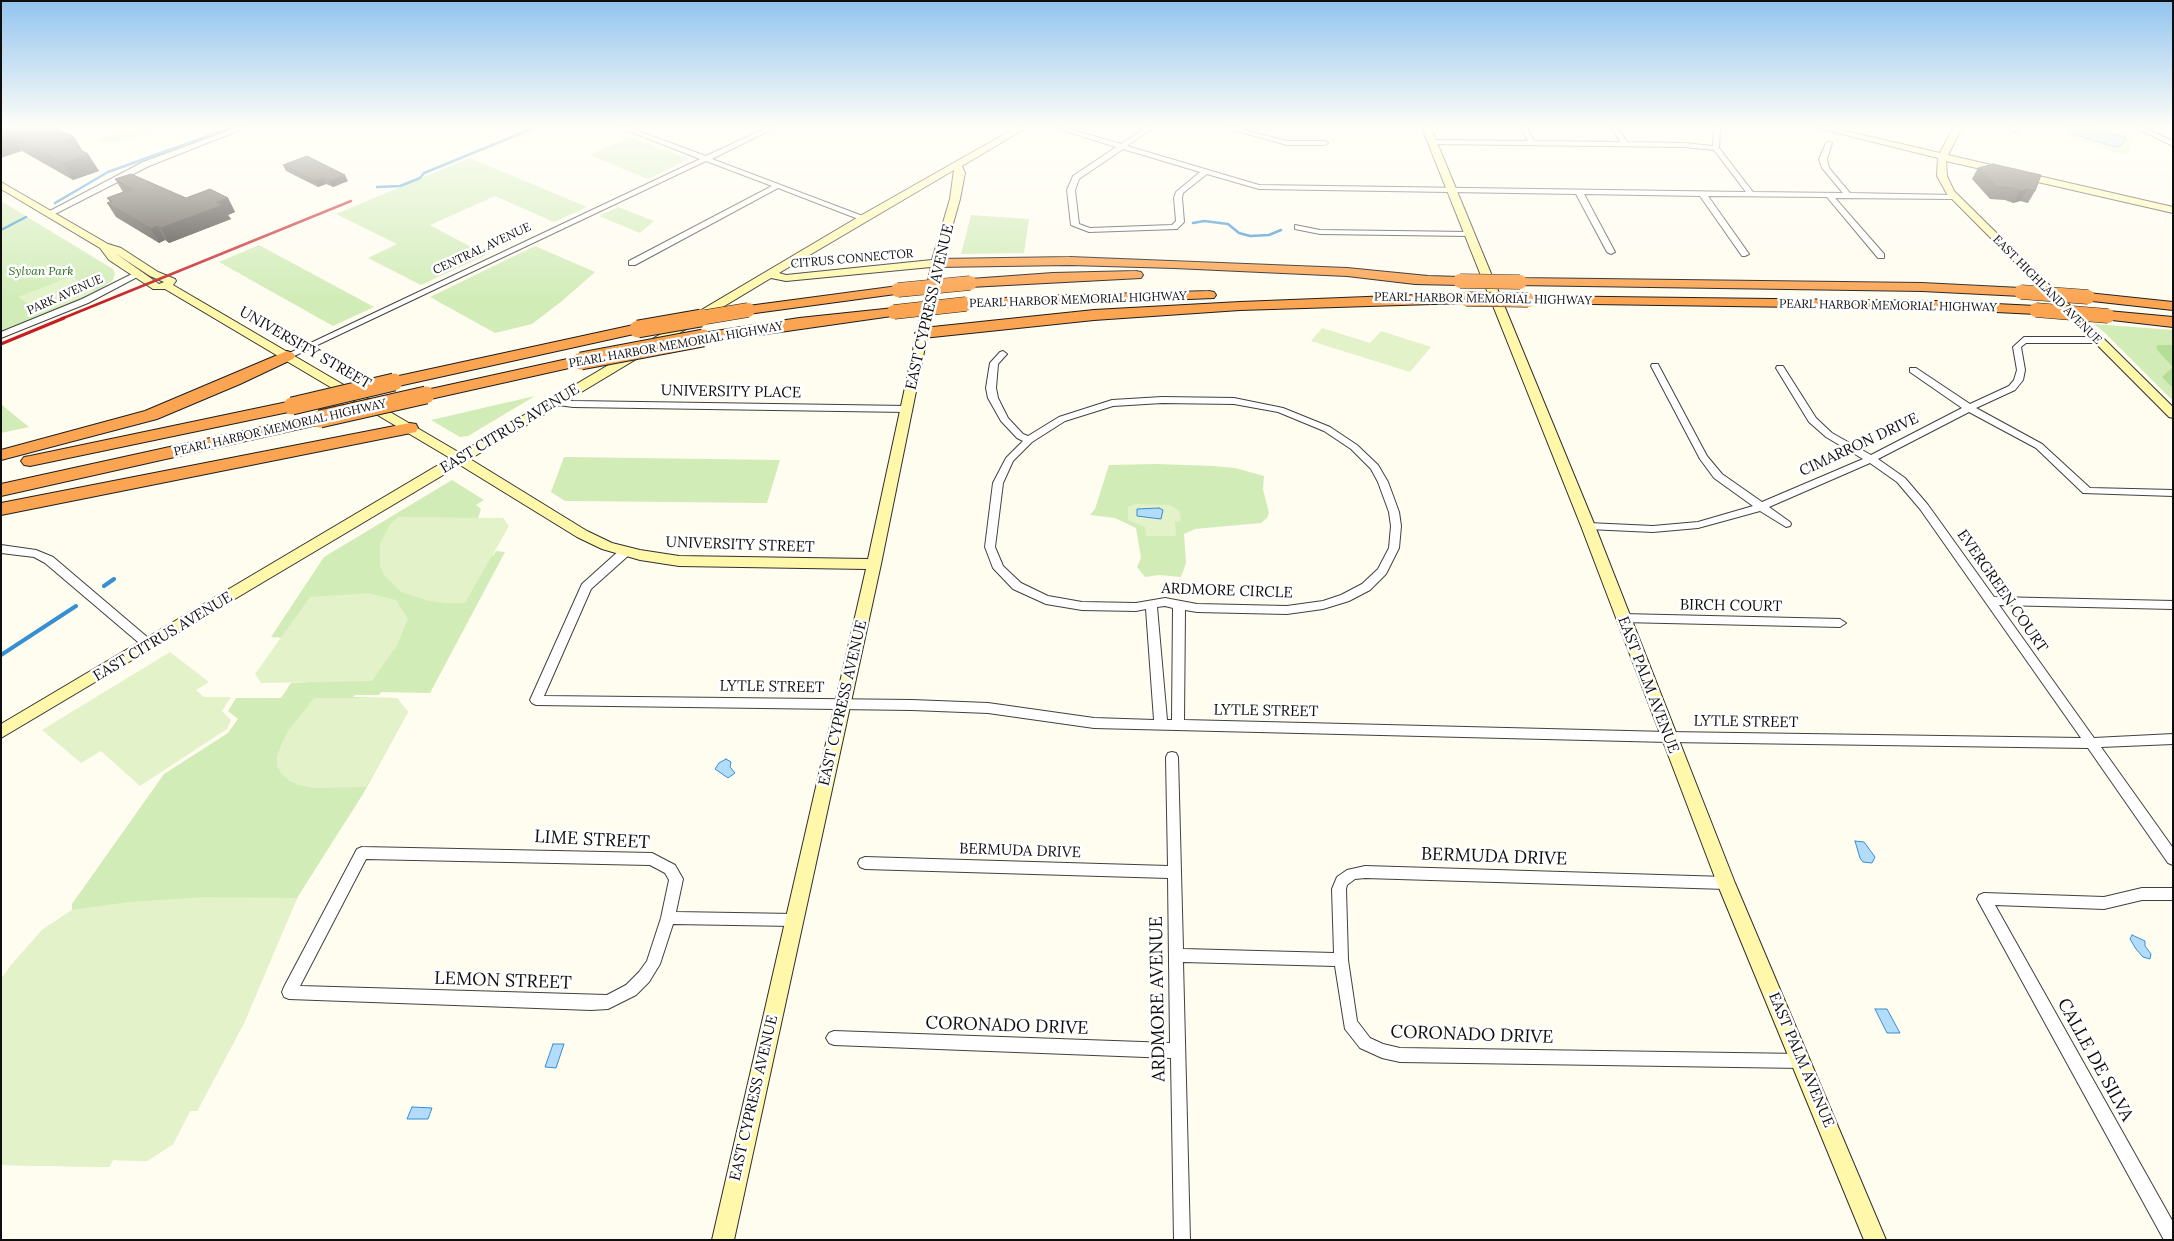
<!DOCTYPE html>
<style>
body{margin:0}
#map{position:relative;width:2174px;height:1241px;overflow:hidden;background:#fffcf0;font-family:Lora,serif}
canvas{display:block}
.frame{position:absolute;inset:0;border:2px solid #0e0e0e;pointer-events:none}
</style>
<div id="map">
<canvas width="2174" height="1241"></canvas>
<div class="frame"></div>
</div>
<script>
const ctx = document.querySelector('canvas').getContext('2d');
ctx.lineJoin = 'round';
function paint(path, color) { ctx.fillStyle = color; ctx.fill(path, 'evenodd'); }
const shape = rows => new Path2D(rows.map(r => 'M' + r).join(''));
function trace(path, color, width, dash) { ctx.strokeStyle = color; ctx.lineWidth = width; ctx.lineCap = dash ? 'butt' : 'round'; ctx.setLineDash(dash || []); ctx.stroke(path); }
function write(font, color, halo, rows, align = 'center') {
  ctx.font = font + ' Lora,serif'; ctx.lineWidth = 5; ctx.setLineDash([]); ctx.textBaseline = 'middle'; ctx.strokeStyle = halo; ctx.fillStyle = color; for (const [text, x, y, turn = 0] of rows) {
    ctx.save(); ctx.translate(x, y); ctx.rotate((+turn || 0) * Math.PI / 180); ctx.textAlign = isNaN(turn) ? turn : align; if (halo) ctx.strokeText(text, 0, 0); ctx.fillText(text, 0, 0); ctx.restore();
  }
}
paint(shape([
 [130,128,159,128,143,135,114,143,96,140],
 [630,137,689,159,648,179,589,155],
 [470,158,587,207,554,222,495,196,430,225,486,255,421,285,368,258,397,244,336,214],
 [1,201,113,269,115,274,113,280,92,295,1,332],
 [618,207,654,221,640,233,599,216],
 [971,215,1029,219,1024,253,961,254],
 [259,245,374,307,333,326,219,262],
 [535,246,595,272,562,301,532,324,495,333,430,297],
 [2094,324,2173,330,2173,401,2105,333],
 [535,396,468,436,460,437,431,420],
 [1,404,8,410,29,427,1,433],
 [564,457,780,460,767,503,576,501,565,501,551,492],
 [1156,464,1213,466,1235,468,1264,476,1263,489,1269,513,1267,518,1261,523,1195,529,1184,534,1186,563,1181,577,1159,575,1145,577,1137,567,1141,558,1136,528,1115,518,1090,515,1095,509,1109,465],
 [452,480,484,500,476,505,481,509,478,518,459,518,493,556,496,551,505,552,430,693,381,692,379,695,355,695,353,697,397,698,408,712,363,794,297,898,244,1023,197,1111,190,1111,173,1144,147,1161,113,1160,109,1167,1,1165,1,979,42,930,72,910,72,904,164,774,228,733,238,719,228,711,236,698,281,698,291,683,310,682,286,638,271,637,324,557]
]), '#d1ecb7');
paint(shape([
 [2158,345,2173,345,2173,388,2162,377,2173,367,2158,351,2156,347]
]), '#b4dd96');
paint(shape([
 [2062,128,2107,128,2135,136,2126,156,2060,133],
 [72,276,95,292,41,313,18,297],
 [1322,328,1370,343,1381,331,1431,347,1410,372,1311,341],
 [1135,504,1170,505,1180,511,1181,521,1175,522,1176,536,1146,536,1145,527,1128,520,1128,507],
 [398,517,503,518,509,526,465,603,447,603,429,601,401,592,385,576,380,566,380,544,390,524],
 [368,593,396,600,408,619,397,645,372,681,261,683,255,674,310,597],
 [170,652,209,682,196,690,204,697,231,697,222,711,231,720,227,729,140,786,101,751,81,763,42,730],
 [314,698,397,698,408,712,366,787,313,788,299,785,289,781,281,773,277,766,277,756,282,743,288,731],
 [205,897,297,898,244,1023,197,1111,190,1111,173,1144,147,1161,113,1160,109,1167,1,1165,1,979,11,965,42,930,72,910,129,902]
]), '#e3f2c9');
const water = shape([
 [2068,128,2097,128,2126,138,2121,146,2116,147,2069,133,2068,128],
 [1159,508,1163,510,1161,519,1137,516,1137,509,1159,508],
 [726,759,731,762,730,767,735,773,728,778,715,769,719,763,726,759],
 [1855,841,1864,842,1875,857,1872,863,1863,862,1860,858,1855,841],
 [2132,935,2145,941,2145,946,2151,954,2150,959,2143,957,2136,949,2130,939,2132,935],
 [1875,1009,1887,1009,1900,1033,1887,1033,1875,1009],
 [553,1044,564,1044,556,1068,545,1067,553,1044],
 [412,1107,432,1108,428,1119,407,1119,412,1107]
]);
paint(water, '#b2dcf9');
trace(water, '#3590d3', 1);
trace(shape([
 [377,187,400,186,420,178,424,173,534,128],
 [55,203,108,172,230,128],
 [1193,223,1204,221,1228,224,1239,233,1250,236,1269,235,1281,230],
 [1,230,26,217]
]), '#3590d3', 2.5);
trace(shape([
 [104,586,114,579],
 [1,655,76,606]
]), '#3590d3', 4);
const street = shape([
 [236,128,245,128,149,166,53,215,46,213,143,162,236,128],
 [621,128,630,128,706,156,766,128,774,128,712,159,868,218,861,220,778,188,635,265,629,265,629,261,772,186,706,161,290,358,287,359,283,356,700,159,621,128],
 [1055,128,1065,128,1121,144,1145,128,1152,128,1127,146,1259,185,1746,192,1714,150,1684,147,1432,144,1429,142,1432,140,1528,141,1521,128,1527,128,1534,141,1620,142,1612,128,1618,128,1627,142,1684,143,1713,146,1714,128,1720,128,1719,148,1753,192,1843,193,1822,168,1819,159,1826,143,1829,141,1832,143,1827,159,1829,168,1850,193,1954,195,1958,197,1954,199,1835,198,1884,254,1884,258,1878,258,1827,197,1708,196,1749,254,1745,256,1742,256,1700,196,1584,194,1615,252,1611,254,1607,252,1576,194,1259,189,1207,174,1183,193,1182,198,1184,222,1177,229,1089,232,1071,225,1067,190,1073,176,1116,147,1055,128],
 [1123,149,1200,172,1176,192,1174,198,1176,221,1172,225,1090,228,1079,224,1075,190,1079,179,1123,149],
 [1226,128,1236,128,1287,141,1325,141,1328,143,1325,145,1287,145,1226,128],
 [2008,128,2016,128,2018,130,2015,132,2008,128],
 [2136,128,2144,128,2173,141,2173,146,2136,128],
 [1295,225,1320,230,1469,232,1473,234,1469,236,1320,234,1295,229,1295,225],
 [134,273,141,275,88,303,1,338,1,332,82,299,134,273],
 [2024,337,2098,337,2102,340,2098,343,2026,343,2021,347,2025,370,2023,380,2015,390,1976,408,2042,444,2090,488,2173,490,2173,496,2083,493,2036,448,1969,412,1878,459,1905,478,1928,505,1994,597,2173,601,2173,609,1999,605,2094,738,2173,734,2173,744,2101,747,2173,848,2173,865,2168,863,2088,748,1668,742,1094,728,988,713,912,710,536,705,532,703,530,700,582,584,621,549,625,548,629,549,630,552,629,555,591,589,544,696,912,700,988,703,1094,718,1154,720,1146,609,1136,611,1082,610,1046,604,1013,589,993,568,985,547,993,483,1006,458,1023,441,1017,438,1001,421,988,398,986,388,990,363,1000,352,1003,351,1007,354,998,364,996,388,998,398,1008,418,1023,434,1028,436,1059,417,1112,400,1162,397,1234,398,1283,408,1330,427,1357,445,1378,465,1388,482,1399,512,1401,526,1399,548,1386,574,1370,590,1349,601,1323,609,1287,614,1197,612,1185,610,1184,720,1668,732,2081,738,1920,509,1897,482,1870,463,1769,507,1790,522,1791,524,1790,526,1786,527,1760,511,1698,528,1653,532,1588,529,1583,526,1588,523,1653,526,1698,522,1753,506,1714,478,1700,459,1651,366,1652,364,1658,364,1659,366,1707,456,1722,474,1762,502,1863,459,1826,437,1809,422,1776,368,1777,366,1783,366,1816,418,1832,433,1871,455,1962,408,1910,372,1910,368,1916,368,1970,404,2009,386,2014,380,2017,370,2013,347,2024,337],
 [1162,403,1234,404,1278,412,1324,431,1351,449,1371,469,1378,482,1389,512,1391,526,1389,548,1378,569,1362,584,1341,595,1323,601,1287,606,1197,604,1165,598,1136,603,1082,602,1048,596,1021,583,1003,566,995,547,1003,483,1013,461,1032,442,1065,421,1113,406,1162,403],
 [1165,606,1173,608,1172,720,1167,720,1157,607,1165,606],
 [554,399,573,401,907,406,912,409,907,412,573,407,551,404,549,402,554,399],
 [1,545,36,550,53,557,153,642,155,645,153,648,145,648,45,563,34,557,1,553,1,545],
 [1622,614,1840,619,1846,623,1840,627,1622,622,1616,618,1622,614],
 [1172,752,1176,753,1178,757,1183,949,1334,953,1332,889,1337,877,1347,870,1365,866,1726,877,1731,879,1733,883,1731,887,1726,889,1365,878,1355,879,1347,885,1346,889,1348,960,1357,1021,1370,1038,1383,1044,1400,1048,1802,1054,1807,1056,1810,1061,1807,1066,1802,1068,1400,1062,1382,1058,1360,1048,1345,1029,1335,966,1183,962,1190,1240,1174,1240,1171,1058,834,1045,829,1043,826,1038,829,1033,834,1031,1170,1043,1168,878,865,869,860,867,858,863,860,859,865,857,1168,866,1166,757,1168,753,1172,752],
 [362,847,652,853,675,865,683,879,676,912,794,914,799,916,801,920,799,924,794,926,673,924,660,964,649,982,636,995,608,1009,591,1010,289,999,284,997,282,992,284,987,357,849,362,847],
 [366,859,650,865,665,873,669,880,661,918,647,961,639,972,626,985,607,995,300,986,366,859],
 [2142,888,2173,888,2173,900,2142,900,2104,909,1995,905,2173,1222,2173,1240,2164,1240,1977,899,1979,895,1984,893,2104,897,2142,888]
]);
const secondary = shape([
 [1015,128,1026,128,962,166,965,173,960,199,942,263,881,564,734,1240,712,1240,866,569,679,566,640,560,602,549,577,537,460,465,1,738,1,724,450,458,165,289,153,289,109,260,100,248,1,189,1,182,108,244,121,248,158,272,175,279,176,281,173,285,460,453,860,216,1015,128],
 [954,170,950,199,932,260,786,275,779,273,954,170],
 [115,253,150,276,164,282,159,284,115,253],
 [931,267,868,559,679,556,640,550,612,543,587,531,470,459,771,278,786,281,931,267],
 [1422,128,1431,128,1595,526,1735,883,1886,1240,1864,1240,1717,883,1581,526,1422,128],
 [1817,128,1833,128,1940,153,1953,128,1962,128,1948,155,2173,207,2173,213,1946,161,1947,176,1954,191,2173,407,2173,418,2169,417,1947,194,1937,176,1938,158,1817,128]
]);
const highway = shape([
 [1070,257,1347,268,1428,276,1460,277,1467,281,1460,285,1415,284,1347,276,1174,268,1070,265,937,267,930,263,937,259,1070,257],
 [1136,271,1141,272,1143,275,1141,278,970,287,963,283,970,279,1053,273,1136,271],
 [1520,278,1922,283,2021,288,2028,292,2021,296,1922,291,1515,285,1513,282,1515,279,1520,278],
 [898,286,905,290,903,293,748,314,741,310,748,306,898,286],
 [1209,291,1214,292,1216,295,1214,298,966,308,959,304,966,300,1040,296,1209,291],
 [2088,293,2173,302,2173,310,2083,300,2081,297,2088,293],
 [1417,295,1466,295,1473,299,1466,303,1240,310,1094,320,923,338,915,333,923,328,1094,310,1240,302,1417,295],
 [1528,296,1936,301,2036,306,2043,310,2036,314,1936,309,1523,303,1521,300,1523,297,1528,296],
 [894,308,899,309,901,312,899,315,703,343,695,338,703,333,799,318,894,308],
 [2108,311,2173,317,2173,327,2103,319,2100,316,2108,311],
 [638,324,643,326,646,329,643,332,394,387,386,382,394,377,638,324],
 [287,351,293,353,295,356,293,359,240,384,157,419,1,460,1,450,145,411,287,351],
 [581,356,589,361,587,364,426,400,418,395,426,390,581,356],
 [292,401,298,402,300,406,298,410,30,466,24,465,21,461,24,457,30,456,292,401],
 [320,414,326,415,328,419,326,423,1,496,1,484,320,414],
 [410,423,416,424,418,428,416,432,1,515,1,503,410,423]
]);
trace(street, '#414141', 2);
trace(secondary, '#303030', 2);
trace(highway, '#1f1f1f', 2);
paint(street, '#fff');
paint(secondary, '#fff8ab');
paint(highway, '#fba452');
trace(shape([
 [61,319,351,201]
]), '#c51f23', 2.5);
trace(shape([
 [1,344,64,318]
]), '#c51f23', 3);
const highwayBridgeFar1 = shape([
 [1460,281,1520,282],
 [898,290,970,283],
 [2021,292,2088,297],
 [1466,299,1528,300],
 [2036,310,2108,316],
 [894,312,966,304],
 [694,319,748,310]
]);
const highwayBridge = shape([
 [638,329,701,318],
 [581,361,703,338],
 [292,406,394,382],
 [320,419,426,395]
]);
trace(highwayBridgeFar1, '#1f1f1f', 15, []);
trace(highwayBridge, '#1f1f1f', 19, []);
trace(highwayBridgeFar1, '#fba452', 14);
trace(highwayBridge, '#fba452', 17);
paint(shape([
 [1,128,74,137,82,151,88,154,99,171,73,180,22,151],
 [283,165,348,181,333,187,326,184,318,187,286,171],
 [1978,168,2035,191,2028,203,2020,201,2013,203,2005,200,1990,199,1972,179],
 [115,179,186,198,228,198,235,212,228,215,231,219,169,243,165,240,159,243,116,217,107,203,110,202,107,198,123,192]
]), '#4c4540');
paint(shape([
 [11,135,22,151,1,158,1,138],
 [74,137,84,153,63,140],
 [88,154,99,171,73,180,63,163],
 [345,175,348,181,333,187,330,181],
 [324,178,326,184,318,187,315,181],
 [2028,189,2020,201,2013,203,2020,191],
 [228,198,235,212,228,215,231,219,169,243,161,228],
 [157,226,165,240,159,243,151,229]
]), '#3e3834');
const building = shape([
 [1,128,56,128,74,137,63,140,88,154,63,163,11,135,1,138,1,128],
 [307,156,345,175,330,181,324,178,315,181,283,165,307,156],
 [1993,164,2041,175,2035,191,2028,189,2020,191,2012,188,1997,187,1978,168,1993,164],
 [131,174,186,198,210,189,228,198,217,202,223,205,161,228,157,226,151,229,107,203,112,201,107,198,132,189,115,179,131,174]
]);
paint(building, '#58504a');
trace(building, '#3e3834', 1);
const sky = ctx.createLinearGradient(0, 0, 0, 302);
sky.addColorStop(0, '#92c4ef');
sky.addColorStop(0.42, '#fffef8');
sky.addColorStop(1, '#fffef800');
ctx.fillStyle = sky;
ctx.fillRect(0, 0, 2174, 302);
write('12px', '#0e0e0e', '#fff', [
 ["CENTRAL AVENUE",482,249,-25],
 ["CITRUS CONNECTOR",852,259,-5],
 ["EAST HIGHLAND AVENUE",2047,290,45],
 ["PARK AVENUE",65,295,-24],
 ["PEARL HARBOR MEMORIAL HIGHWAY",1483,299,1],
 ["PEARL HARBOR MEMORIAL HIGHWAY",1078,300,-2],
 ["PEARL HARBOR MEMORIAL HIGHWAY",1888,306,1],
 ["PEARL HARBOR MEMORIAL HIGHWAY",676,345,-10],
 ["PEARL HARBOR MEMORIAL HIGHWAY",280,428,-13]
]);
write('italic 12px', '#296a1b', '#fff', [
 ["Sylvan Park",41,272]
]);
write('15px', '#0e0e0e', '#fff', [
 ["EAST CYPRESS AVENUE",930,307,-77],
 ["UNIVERSITY STREET",305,348,30],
 ["UNIVERSITY PLACE",731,392,1],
 ["EAST CITRUS AVENUE",510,429,-31],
 ["CIMARRON DRIVE",1859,445,-25],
 ["UNIVERSITY STREET",740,545,2],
 ["ARDMORE CIRCLE",1227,591,2],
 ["EVERGREEN COURT",2002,591,55],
 ["BIRCH COURT",1731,606,1],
 ["EAST CITRUS AVENUE",163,637,-31],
 ["EAST PALM AVENUE",1648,685,69],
 ["LYTLE STREET",772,687,1],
 ["EAST CYPRESS AVENUE",843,703,-77],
 ["LYTLE STREET",1266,711,1],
 ["LYTLE STREET",1746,722,1],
 ["BERMUDA DRIVE",1020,851,2],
 ["EAST PALM AVENUE",1801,1060,67],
 ["EAST CYPRESS AVENUE",754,1098,-77]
]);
write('18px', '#0e0e0e', '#fff', [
 ["LIME STREET",592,840,3],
 ["BERMUDA DRIVE",1494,857,2],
 ["LEMON STREET",503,981,2],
 ["ARDMORE AVENUE",1158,999,-91],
 ["CORONADO DRIVE",1007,1026,2],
 ["CORONADO DRIVE",1472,1035,2],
 ["CALLE DE SILVA",2095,1060,61]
]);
</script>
